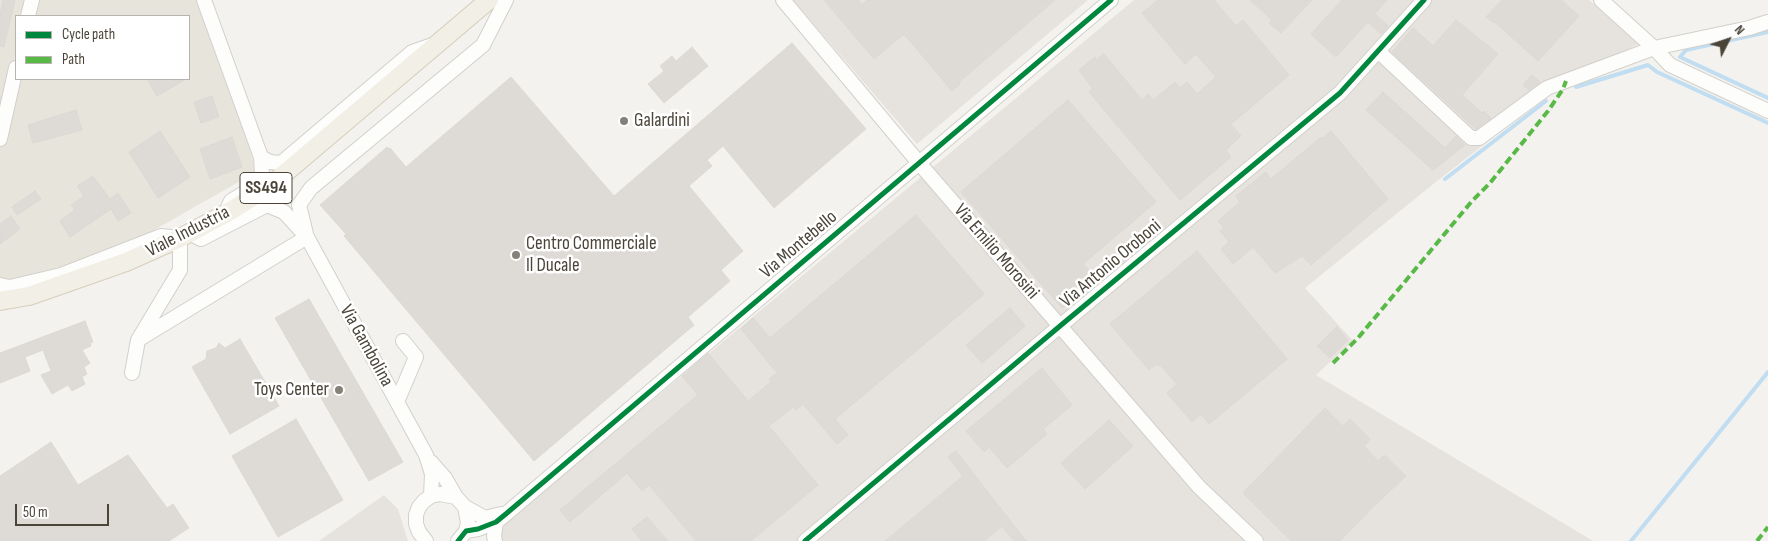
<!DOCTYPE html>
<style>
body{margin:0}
#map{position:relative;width:1768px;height:541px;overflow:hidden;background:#f4f2ee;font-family:"Sofia Sans Condensed",sans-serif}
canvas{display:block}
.legend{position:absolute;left:15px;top:15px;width:175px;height:65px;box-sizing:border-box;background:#fff;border:1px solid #b7b4b0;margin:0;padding:6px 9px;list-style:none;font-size:15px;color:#4b4439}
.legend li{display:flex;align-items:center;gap:10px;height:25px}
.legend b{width:25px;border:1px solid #b7b4b0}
.north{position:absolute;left:1703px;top:15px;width:50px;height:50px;-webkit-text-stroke:4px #fff;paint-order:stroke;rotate:49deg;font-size:14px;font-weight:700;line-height:20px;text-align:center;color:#4b4439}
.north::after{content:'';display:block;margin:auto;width:18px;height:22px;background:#4b4439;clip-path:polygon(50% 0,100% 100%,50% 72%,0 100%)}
.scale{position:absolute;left:15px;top:504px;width:94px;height:22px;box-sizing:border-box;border:2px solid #4b4439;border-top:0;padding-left:6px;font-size:15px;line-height:18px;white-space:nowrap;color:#4b4439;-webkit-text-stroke:4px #fff;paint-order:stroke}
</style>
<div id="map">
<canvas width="1768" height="541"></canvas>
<ul class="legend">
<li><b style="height:6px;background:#00873e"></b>Cycle path</li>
<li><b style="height:6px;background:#58b947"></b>Path</li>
</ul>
<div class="north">N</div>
<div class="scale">50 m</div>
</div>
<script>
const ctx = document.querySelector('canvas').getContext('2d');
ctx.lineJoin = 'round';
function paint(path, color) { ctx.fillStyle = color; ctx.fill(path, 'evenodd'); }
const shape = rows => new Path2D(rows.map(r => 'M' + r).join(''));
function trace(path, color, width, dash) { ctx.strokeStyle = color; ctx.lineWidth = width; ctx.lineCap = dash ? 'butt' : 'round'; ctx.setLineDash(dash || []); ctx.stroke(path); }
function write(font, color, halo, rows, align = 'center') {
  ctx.font = font + ' "Sofia Sans Condensed",sans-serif'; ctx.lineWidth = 5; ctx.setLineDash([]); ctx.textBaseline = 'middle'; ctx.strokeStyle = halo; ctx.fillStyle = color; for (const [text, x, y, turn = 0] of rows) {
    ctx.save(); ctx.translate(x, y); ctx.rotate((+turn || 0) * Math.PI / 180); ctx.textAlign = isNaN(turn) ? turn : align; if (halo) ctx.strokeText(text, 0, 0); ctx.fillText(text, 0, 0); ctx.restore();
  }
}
paint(shape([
 [0,0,209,0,256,172,149,233,67,265,0,283],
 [16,16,189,16,189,79,16,79]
]), '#e7e4dc');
paint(shape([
 [793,0,1088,0,917,144],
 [1134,0,1589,0,1638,44,1552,91,1437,181,1305,288,1353,341,1316,375,1593,541,501,541,499,534,506,522]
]), '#e6e2de');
paint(shape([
 [384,495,398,509,408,541,319,541]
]), '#e6e3df');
trace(shape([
 [1768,32,1686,50,1680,57,1768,98],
 [1576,87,1648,65,1657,72,1768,123],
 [1445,179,1546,101],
 [1631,541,1768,372]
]), '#c0ddf1', 4);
const building = shape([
 [3,0,15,0,4,47,0,46,0,15,3,0],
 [824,0,858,0,862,5,867,0,1055,0,959,82,960,84,952,91,904,34,874,59,824,0],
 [1158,0,1214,0,1236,26,1243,20,1289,75,1231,124,1241,136,1226,150,1231,157,1180,200,1089,92,1093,89,1079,70,1095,57,1096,60,1104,54,1142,100,1148,94,1153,100,1175,82,1180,88,1187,82,1197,94,1216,77,1196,54,1185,64,1142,13,1158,0],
 [1250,0,1312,0,1281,33,1269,23,1272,20,1250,0],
 [1342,0,1387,0,1375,14,1388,26,1381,34,1368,22,1336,57,1311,34,1342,0],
 [1502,0,1561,0,1579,16,1538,61,1495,22,1494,23,1486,17,1502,0],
 [1456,20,1498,54,1462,95,1482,113,1484,111,1491,118,1476,129,1392,52,1413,28,1433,46,1456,20],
 [792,43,866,129,774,208,723,146,707,160,712,166,689,186,743,251,721,270,730,281,688,317,694,325,534,461,344,236,346,234,320,205,387,147,389,149,390,148,406,167,511,77,614,196,792,43],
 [692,47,708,66,664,103,648,84,664,71,660,66,672,56,676,61,692,47],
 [1532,75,1540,82,1529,90,1523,85,1532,75],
 [147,79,186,79,157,96,147,79],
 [1383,92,1445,148,1456,136,1465,145,1433,170,1366,110,1383,92],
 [212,96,219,117,201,123,194,102,212,96],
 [1068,100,1156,202,1083,264,1096,278,1062,308,961,192,1068,100],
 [76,110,82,130,33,143,28,125,76,110],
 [160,131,190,177,158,198,129,152,160,131],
 [1331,131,1388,199,1311,265,1302,256,1275,273,1253,247,1233,264,1221,249,1229,242,1220,231,1224,228,1218,221,1240,202,1236,196,1266,172,1271,179,1321,137,1322,139,1331,131],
 [232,137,242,167,210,179,200,149,232,137],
 [93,176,110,199,118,193,131,213,118,221,111,209,70,237,60,221,75,210,71,205,84,196,77,186,93,176],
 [35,191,41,199,17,215,12,207,35,191],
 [916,215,984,294,835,419,848,435,837,444,803,404,796,410,793,407,769,426,818,485,751,541,696,541,649,485,642,491,627,473,570,522,560,510,698,395,682,376,708,353,748,401,771,382,769,379,777,373,741,329,753,318,770,338,916,215],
 [11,216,20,229,0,244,0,224,11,216],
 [1197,251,1287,359,1209,424,1201,414,1192,422,1167,393,1177,384,1160,365,1158,366,1156,364,1149,370,1110,324,1197,251],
 [309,299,403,462,369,481,275,318,309,299],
 [1010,308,1025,326,982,363,966,345,1010,308],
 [85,321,93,342,90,343,91,346,82,350,90,363,84,367,87,374,82,377,85,384,72,391,68,385,52,394,41,375,51,371,43,350,25,357,30,371,0,383,0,353,85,321],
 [1337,327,1348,340,1330,358,1317,346,1337,327],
 [240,339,279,406,230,434,192,367,206,359,207,351,216,348,219,343,225,348,240,339],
 [1042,368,1072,405,1043,429,1047,434,1007,468,989,447,984,452,966,431,1042,368],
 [1325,408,1343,426,1350,419,1370,439,1364,446,1378,461,1384,455,1406,476,1376,504,1340,541,1291,541,1243,493,1325,408],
 [296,419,343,500,278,537,232,456,296,419],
 [1109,420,1133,446,1085,489,1061,463,1109,420],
 [51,442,78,485,128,455,167,508,173,504,189,528,169,541,0,541,0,476,51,442],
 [956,451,1026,541,1014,541,1002,526,984,541,885,541,963,476,948,457,956,451],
 [647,517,668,541,642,541,632,529,647,517]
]);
paint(building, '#dedbd6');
trace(building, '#dcd9d4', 1);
const minor = shape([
 [204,0,261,157,262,174,257,185,231,201,225,214],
 [783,0,919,163,1199,487,1256,541],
 [1601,0,1654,48,1670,65,1768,111],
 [28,16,32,0],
 [1378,51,1471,138,1479,138,1547,88,1654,48,1749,28,1768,22],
 [0,139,16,68],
 [261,157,270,162,281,163,412,52,432,45],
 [189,233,201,239,267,205,284,212,307,237,426,455,432,474,431,496],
 [306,234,299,205,311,188,483,45,506,0],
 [0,285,10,287,61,275,161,236,180,238,180,270,138,340,132,373],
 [141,338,307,237],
 [397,402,416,357,403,341],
 [431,462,445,478,456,497],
 [465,507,485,518,501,514],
 [466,531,478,529,496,522,507,513,1111,0],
 [426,541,419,532,416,524,416,515,419,507,424,501,431,496,440,494,456,497,465,507,468,523,466,531,458,541],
 [495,541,494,536,496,522],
 [805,541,1060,326,1340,93,1424,0]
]);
const major = shape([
 [0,301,29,296,126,262,180,238,234,209,271,185,489,0]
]);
trace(minor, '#d2d0cb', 16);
trace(major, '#d6cebb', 20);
trace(minor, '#fdfdfc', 14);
trace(major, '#f2efe6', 18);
trace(shape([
 [1333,363,1358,338,1472,201,1490,183,1548,111,1563,89,1566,81],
 [1757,541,1768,527]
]), '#58b947', 4, [8, 4]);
trace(shape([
 [458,541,466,531,478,529,496,522,507,513,1111,0],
 [805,541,1060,326,1340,93,1424,0]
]), '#00873e', 5);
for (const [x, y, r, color] of [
 [624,121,5,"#868178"],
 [516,255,5,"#868178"],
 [339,390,5,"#868178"]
]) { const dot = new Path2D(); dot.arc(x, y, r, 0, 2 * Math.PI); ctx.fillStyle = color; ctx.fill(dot); trace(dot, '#fff', 2); }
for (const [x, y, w] of [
 [266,188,52]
]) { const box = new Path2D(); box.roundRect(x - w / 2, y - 15.5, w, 31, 4); ctx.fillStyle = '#fff'; ctx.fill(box); trace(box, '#4b4439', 1); }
write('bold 18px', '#4b4439', null, [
 ["SS494",266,188]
]);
write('19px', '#4b4439', '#fff', [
 ["Galardini",634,121],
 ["Centro Commerciale",526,244],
 ["Il Ducale",526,266],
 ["Toys Center",329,390,"right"]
], 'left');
write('19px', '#4b4439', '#fff', [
 ["Viale Industria",188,232,-27],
 ["Via Montebello",799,245,-40],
 ["Via Emilio Morosini",996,252,49],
 ["Via Antonio Oroboni",1111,264,-40],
 ["Via Gambolina",366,346,61]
]);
</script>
